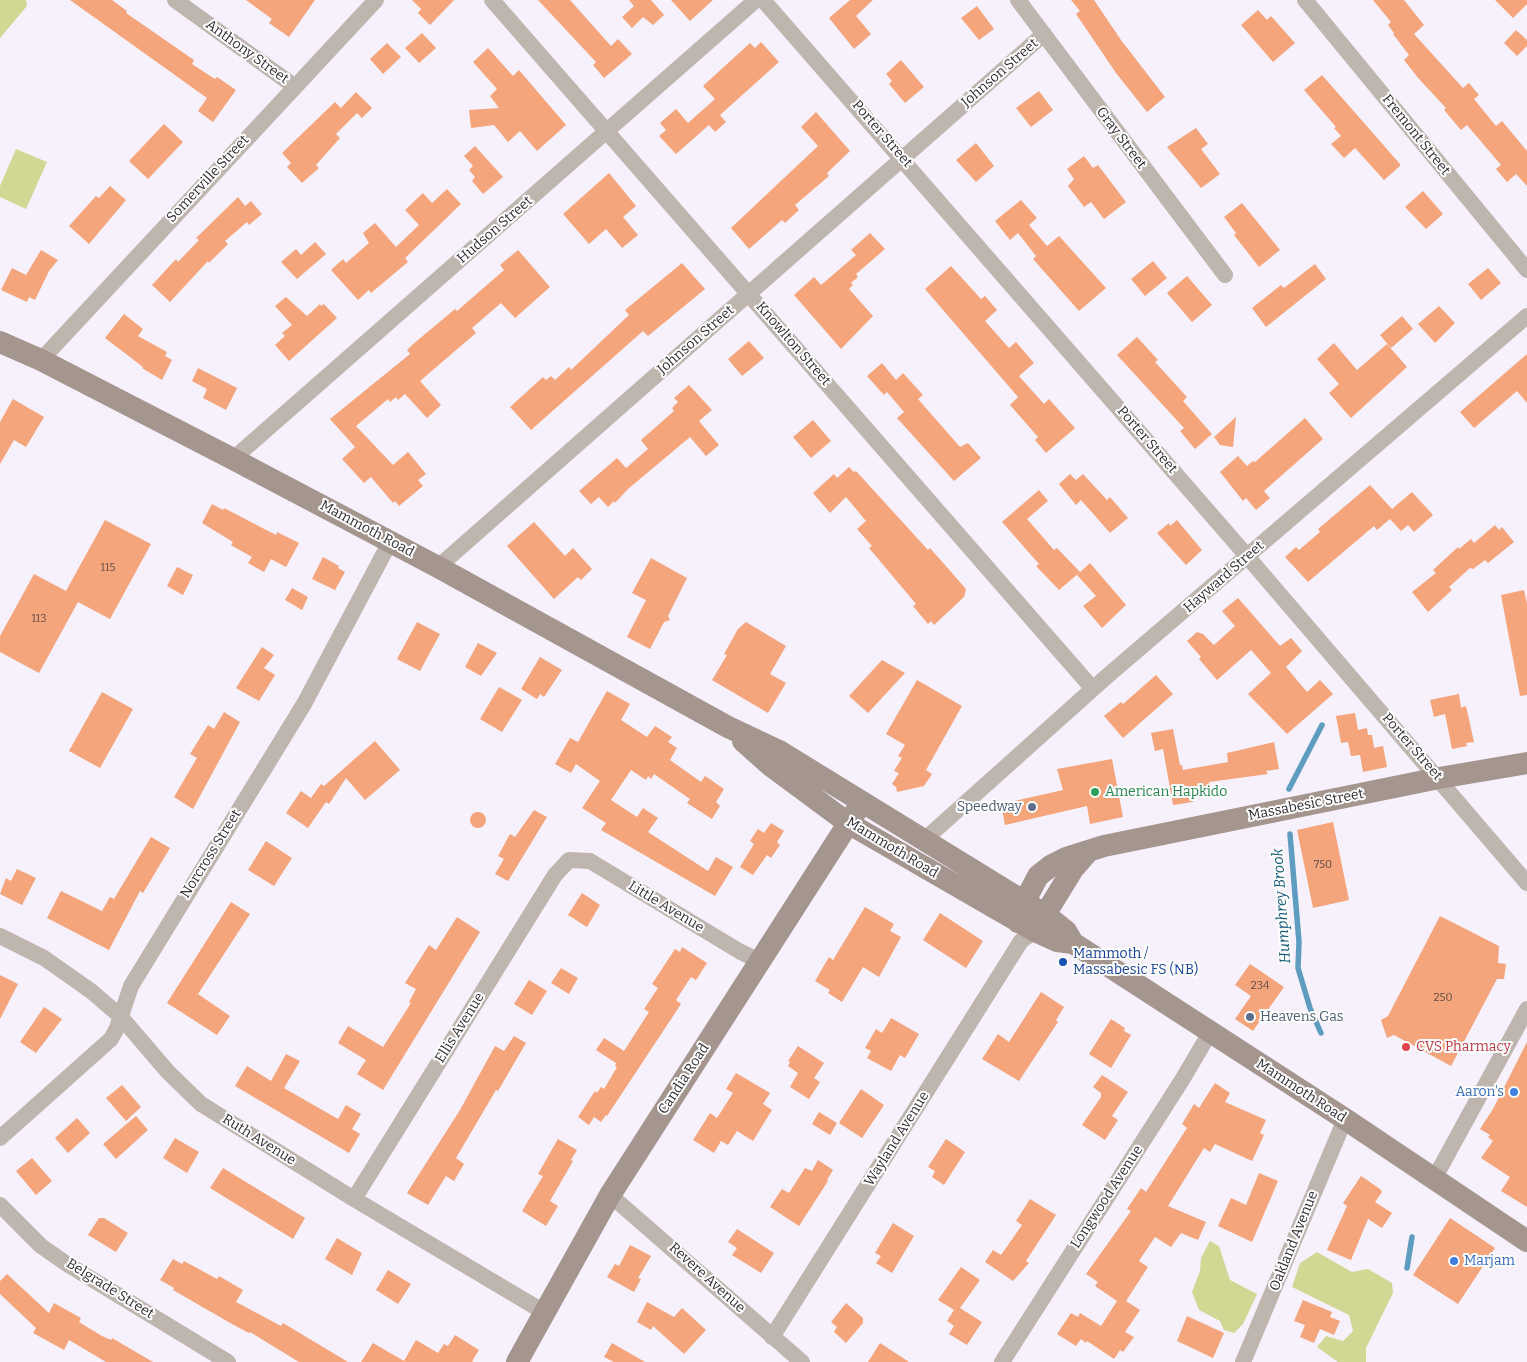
<!DOCTYPE html>
<style>
body{margin:0}
canvas{display:block;background:#f7f0fd}
</style>
<canvas width="1527" height="1362"></canvas>
<script>
const ctx = document.querySelector('canvas').getContext('2d');
ctx.lineJoin = 'round';
function paint(path, color) { ctx.fillStyle = color; ctx.fill(path, 'evenodd'); }
const shape = rows => new Path2D(rows.map(r => 'M' + r).join(''));
function trace(path, color, width, dash) { ctx.strokeStyle = color; ctx.lineWidth = width; ctx.lineCap = dash ? 'butt' : 'round'; ctx.setLineDash(dash || []); ctx.stroke(path); }
function write(font, color, halo, rows, align = 'center') {
  ctx.font = font + ' Bitter,serif'; ctx.lineWidth = 4; ctx.setLineDash([]); ctx.textBaseline = 'middle'; ctx.strokeStyle = halo; ctx.fillStyle = color; for (const [text, x, y, turn = 0] of rows) {
    ctx.save(); ctx.translate(x, y); ctx.rotate((+turn || 0) * Math.PI / 180); ctx.textAlign = isNaN(turn) ? turn : align; if (halo) ctx.strokeText(text, 0, 0); ctx.fillText(text, 0, 0); ctx.restore();
  }
}
paint(shape([
 [0,0,26,0,27,6,0,38],
 [16,149,47,162,26,209,0,197,0,186],
 [1210,1241,1219,1246,1230,1280,1257,1294,1243,1324,1234,1333,1224,1330,1220,1321,1199,1310,1192,1292,1200,1271,1201,1258],
 [1317,1252,1352,1272,1368,1269,1392,1283,1393,1293,1366,1348,1366,1362,1338,1362,1317,1347,1326,1336,1343,1341,1353,1331,1349,1315,1292,1287,1300,1263]
]), '#d2d794');
trace(shape([
 [1289,789,1322,725],
 [1290,834,1299,942,1298,968,1310,1008,1321,1033],
 [1407,1268,1412,1237]
]), '#5e9dc0', 5.5);
paint(shape([
 [70,0,112,0,127,11,126,13,194,60,192,64,215,79,217,77,236,90,213,122,198,111,207,98],
 [246,0,315,0,289,37,269,23,272,19],
 [412,0,454,0,430,25,418,13,421,9],
 [538,0,570,0,611,46,618,39,632,54,604,78,593,65,596,62],
 [629,0,651,0,664,15,653,25,643,17,632,28,622,17,634,6],
 [671,0,713,0,690,21],
 [850,0,873,0,856,16,871,34,854,49,829,18],
 [1071,0,1094,0,1121,40,1165,97,1147,112,1116,73,1076,14,1080,11],
 [1373,0,1404,0,1424,25,1414,34,1463,88,1469,83,1479,95,1474,99,1496,126,1502,121,1527,151,1527,186,1516,174,1507,182,1496,169,1501,165,1467,125,1461,130,1444,110,1446,108,1419,79,1404,60,1409,55,1393,34,1394,33,1388,25,1391,22],
 [1495,0,1527,0,1527,4,1513,18],
 [977,6,994,29,979,40,961,18],
 [1258,10,1267,20,1271,16,1295,43,1273,62,1241,25],
 [1516,30,1527,40,1527,46,1517,56,1504,43],
 [422,33,436,48,419,63,405,48],
 [761,42,779,62,720,115,726,122,715,132,709,125,676,154,659,136,666,130,660,123,676,109,688,123,715,99,703,86,750,43,755,48],
 [387,43,401,57,383,74,370,59],
 [488,48,513,76,519,70,566,125,537,151,520,131,508,142,494,125,471,128,469,110,499,108,490,96,497,89,473,62],
 [901,60,924,87,905,103,889,84,892,81,886,74],
 [1322,75,1400,164,1400,166,1384,180,1355,148,1344,158,1331,144,1341,136,1334,128,1336,127,1304,90],
 [1039,91,1053,110,1031,127,1016,108],
 [356,92,372,108,362,118,357,113,336,134,340,138,316,165,319,168,302,183,287,167,291,163,282,153,335,102,341,108],
 [816,112,850,151,827,173,829,176,795,205,799,210,785,223,782,220,749,249,731,228,818,146,801,127],
 [164,124,183,142,148,179,129,161],
 [1196,128,1208,144,1201,149,1220,174,1201,188,1167,147],
 [976,143,994,166,976,182,956,160],
 [475,146,503,177,483,194,472,181,475,177,469,170,473,166,464,156],
 [1084,156,1093,168,1098,165,1126,202,1104,219,1091,202,1084,207,1068,186,1074,179,1067,169],
 [609,173,636,206,623,217,638,235,622,248,606,229,589,244,563,214],
 [110,186,126,200,89,244,69,226,96,196,99,198],
 [447,189,461,204,405,258,408,262,371,293,369,290,358,300,331,270,343,259,346,263,369,243,363,233,375,223,396,247,419,225,405,210,423,193,432,203],
 [1423,191,1443,214,1426,229,1405,207],
 [238,197,245,206,251,201,262,214,249,225,247,222,225,241,228,244,209,263,208,261,170,302,152,285,176,259,178,262,199,240,196,238],
 [1021,200,1037,218,1029,225,1047,246,1059,236,1106,288,1079,311,1033,259,1036,256,1018,233,1010,240,995,221],
 [1242,203,1280,250,1259,267,1234,235,1236,233,1224,217],
 [870,233,885,249,856,274,858,277,851,283,853,285,849,289,873,316,841,349,794,295,814,277,821,285,856,255,851,250],
 [315,242,326,254,297,279,281,262,296,249,301,255],
 [41,250,58,260,49,271,35,300,29,297,27,302,1,290,12,268,26,275],
 [518,250,550,287,515,318,501,303,472,328,476,333,420,381,441,405,427,418,405,394,398,400,396,397,390,402,388,399,356,426,393,465,408,452,426,474,418,480,423,486,399,506,395,501,393,503,371,477,364,483,342,459,355,447,330,419,410,354,407,350,412,345,455,309,457,311,503,271,504,270,500,265],
 [1153,261,1167,278,1145,296,1131,279],
 [682,263,705,289,648,336,643,331,531,430,510,407,543,377,546,380,551,376,555,380,569,367,571,370,629,315,625,310],
 [1315,264,1326,279,1266,327,1252,308,1281,285,1284,288],
 [951,266,981,299,985,296,997,310,985,321,1009,348,1016,342,1034,363,1019,376,1044,404,1049,399,1075,428,1046,453,1035,440,1038,437,1010,405,1018,397,925,289],
 [1488,268,1501,283,1481,300,1468,284],
 [1187,276,1212,305,1192,322,1167,293],
 [286,297,307,316,320,304,321,306,324,304,337,318,289,361,275,345,285,336,282,333,292,325,275,306],
 [1439,306,1455,323,1435,343,1418,324],
 [124,314,143,329,138,336,167,352,165,356,172,360,162,380,142,368,143,367,105,338],
 [1402,316,1413,329,1391,348,1380,335],
 [1137,337,1158,360,1155,362,1187,397,1183,401,1212,434,1195,449,1180,431,1184,428,1117,355],
 [749,341,764,358,742,376,728,359],
 [1334,343,1357,370,1387,344,1407,367,1351,418,1329,393,1339,384,1317,359],
 [1527,354,1527,403,1517,391,1474,428,1460,412],
 [882,363,896,380,903,373,923,395,918,399,960,447,968,443,981,458,954,481,897,418,904,412,887,392,884,395,867,376],
 [198,368,237,388,226,410,203,398,207,389,192,381],
 [689,385,712,410,699,421,719,445,706,456,690,437,628,489,615,503,614,501,608,507,599,497,591,504,579,491,617,458,626,468,648,449,641,440,674,411,672,408,678,402,674,398],
 [13,399,44,417,26,447,14,440,0,464,0,422],
 [1236,417,1233,447,1220,445,1214,437],
 [1305,418,1323,439,1264,491,1270,498,1256,510,1246,498,1243,501,1220,472,1238,456,1247,466,1253,461,1255,462],
 [813,420,831,441,811,458,793,437],
 [849,467,854,472,856,471,928,550,930,548,966,589,964,597,934,625,931,621,928,624,913,606,916,604,869,548,872,546,857,529,866,521,846,497,830,513,813,493,834,474,837,478],
 [1070,474,1076,480,1083,474,1107,500,1110,497,1128,518,1110,533,1081,500,1076,505,1059,484],
 [1370,485,1392,509,1412,492,1433,515,1414,532,1408,525,1401,531,1390,519,1377,530,1374,526,1308,582,1285,557,1296,547,1299,550,1320,532,1318,529],
 [1039,490,1048,501,1027,519,1054,550,1057,548,1080,572,1059,590,1036,566,1039,564,1002,522],
 [212,504,223,510,224,508,276,535,277,532,299,543,286,567,271,559,264,572,248,563,252,557,231,545,233,542,202,523],
 [105,520,151,544,110,619,78,602,39,673,0,652,0,636,34,574,66,591],
 [1177,520,1202,550,1186,565,1157,533,1169,523,1170,526],
 [534,522,565,556,573,548,592,569,581,580,578,577,554,599,507,546],
 [1495,525,1499,530,1502,527,1514,542,1488,563,1485,560,1473,569,1470,568,1449,587,1452,590,1428,612,1412,592,1436,573,1433,570,1458,547,1459,549,1471,539,1474,543],
 [323,557,339,566,338,568,345,572,335,590,312,579],
 [651,558,687,578,668,616,670,620,664,622,650,649,627,637,646,600,632,593],
 [1090,563,1126,605,1102,628,1083,606,1096,596,1077,575],
 [177,567,193,575,183,595,167,586],
 [292,588,308,597,302,610,285,600],
 [1524,590,1527,604,1527,695,1520,696,1501,595],
 [1238,598,1280,646,1291,638,1302,651,1286,667,1307,692,1320,680,1333,694,1287,734,1248,694,1271,673,1251,650,1217,680,1199,659,1201,657,1187,641,1197,632,1203,634,1214,645,1235,626,1222,611],
 [417,622,440,634,420,671,397,659],
 [746,622,786,646,770,674,786,683,768,713,712,680,727,655,724,654,738,629],
 [478,643,497,653,481,676,465,667],
 [262,647,274,655,264,668,275,675,259,701,236,688],
 [540,657,562,670,544,697,540,694,537,699,521,689],
 [882,660,905,673,868,713,849,696],
 [1156,675,1173,694,1123,738,1104,716,1121,702,1123,704],
 [917,680,962,706,926,770,932,774,924,786,897,792,896,787,892,784,899,773,894,771,902,758,898,756,905,745,886,734],
 [499,687,522,700,502,732,480,719],
 [607,691,630,704,621,720,647,737,655,726,672,737,668,742,677,748,670,760,701,782,705,776,724,789,716,802,720,806,712,819,687,803,690,799,654,774,651,779,648,776,646,780,631,770,611,800,637,817,643,808,658,818,648,832,708,871,716,857,733,867,715,896,601,830,606,823,582,808,600,781,576,764,571,773,555,764,570,738,578,742],
 [102,692,133,709,100,768,69,751],
 [1459,694,1461,708,1466,706,1474,742,1466,743,1467,746,1452,749,1445,714,1434,717,1430,700],
 [224,712,240,722,193,809,174,797,197,758,190,754,208,725,214,729],
 [1355,713,1358,730,1367,728,1368,735,1372,735,1374,748,1383,746,1387,767,1363,772,1360,755,1351,756,1348,742,1341,743,1336,716],
 [1173,729,1180,765,1182,765,1183,770,1228,762,1227,753,1274,742,1279,769,1266,771,1268,774,1209,782,1211,791,1192,795,1193,802,1173,805,1163,749,1155,751,1151,733],
 [375,741,400,770,365,800,346,778,329,804,326,802,308,828,286,813,301,791,311,798,321,784,324,786],
 [1112,759,1123,817,1090,824,1087,806,1005,825,1001,804,1063,790,1057,769],
 [534,810,547,817,508,881,495,874,504,859,498,856,510,834,515,837],
 '470 820a8 8 0 1 1 16 0a8 8 0 1 1-16 0Z',
 [1333,822,1349,900,1313,908,1297,830],
 [771,823,784,831,777,842,780,845,771,858,767,855,753,875,740,867,754,844,750,841,758,829,764,833],
 [151,837,170,848,143,893,140,891,109,950,47,918,61,891,102,911,110,897,114,899],
 [266,841,292,858,274,886,248,870],
 [17,869,36,878,22,905,0,894,6,878,11,881],
 [582,893,600,905,587,927,568,915],
 [231,902,250,914,198,994,230,1016,217,1035,167,1003],
 [865,907,894,924,890,931,901,937,879,977,863,967,842,1002,828,993,830,990,815,981,829,957,833,960],
 [940,913,983,941,966,968,923,940],
 [1440,916,1499,946,1498,963,1506,964,1504,979,1497,979,1451,1066,1394,1035,1387,1038,1381,1020,1388,1016],
 [457,917,480,932,383,1090,357,1074,366,1060,338,1043,348,1026,383,1047,411,1003,409,1002,416,989,405,983,429,945,436,950],
 [682,947,707,963,696,980,691,977,676,1000,681,1004,607,1116,606,1115,601,1122,594,1117,589,1125,578,1117,595,1091,597,1093,601,1087,604,1089,617,1067,615,1066,616,1063,596,1050,604,1038,624,1051,649,1012,644,1009,658,988,652,984,675,949,680,952],
 [1250,964,1284,987,1253,1031,1235,1019,1251,996,1235,985],
 [561,968,578,978,569,994,551,983],
 [0,975,18,984,0,1019],
 [529,980,547,991,532,1015,514,1004],
 [1041,992,1064,1007,1056,1020,1058,1022,1019,1081,982,1059,998,1034,1009,1042],
 [44,1007,62,1019,36,1053,20,1042],
 [891,1018,919,1034,905,1058,900,1055,891,1071,867,1058,871,1051,865,1048,876,1029,882,1033],
 [1111,1019,1125,1028,1124,1031,1131,1035,1111,1068,1089,1054],
 [514,1036,526,1043,498,1091,496,1090,456,1158,464,1164,454,1181,446,1176,428,1205,407,1193,460,1110,495,1046,504,1051],
 [1527,1042,1527,1207,1501,1191,1510,1177,1481,1158,1493,1141,1488,1137,1490,1135,1480,1129,1493,1109],
 [798,1046,824,1063,814,1078,820,1082,809,1099,790,1087,798,1073,788,1066,790,1062,788,1061],
 [286,1054,300,1061,284,1088,338,1119,346,1105,361,1114,352,1129,360,1134,349,1153,235,1086,247,1066,271,1081],
 [736,1073,770,1093,763,1104,772,1110,753,1141,737,1131,728,1145,721,1141,714,1153,693,1140,710,1113,717,1118,733,1093,726,1089],
 [1102,1075,1128,1092,1112,1116,1118,1120,1105,1140,1082,1125,1101,1097,1101,1093,1093,1087],
 [1215,1083,1230,1093,1225,1102,1266,1120,1260,1133,1264,1135,1252,1161,1215,1144,1210,1152,1204,1148,1168,1206,1206,1222,1198,1240,1181,1233,1171,1247,1155,1237,1139,1261,1148,1267,1126,1301,1140,1310,1125,1332,1134,1337,1123,1352,1120,1350,1114,1359,1087,1341,1086,1343,1081,1339,1076,1346,1057,1334,1071,1313,1078,1317,1080,1313,1101,1326,1117,1301,1095,1286,1098,1282,1086,1274,1131,1211,1127,1209,1141,1188,1146,1192,1187,1128,1182,1124,1194,1104,1199,1108],
 [122,1085,141,1107,126,1121,106,1098],
 [861,1089,884,1105,862,1138,839,1123],
 [819,1112,837,1123,830,1135,812,1124],
 [136,1116,148,1130,116,1159,103,1144],
 [77,1118,90,1133,68,1153,55,1138],
 [175,1138,199,1152,187,1173,163,1158],
 [558,1139,577,1150,571,1160,573,1161,550,1201,558,1206,546,1226,522,1211,543,1176,538,1174],
 [946,1139,965,1152,944,1185,932,1177,935,1171,928,1167],
 [32,1158,52,1181,36,1195,16,1171],
 [818,1160,833,1170,827,1180,828,1181,799,1226,770,1207,782,1189,789,1193,805,1168,812,1171],
 [223,1168,305,1218,293,1239,210,1188],
 [1259,1173,1278,1181,1252,1242,1218,1226,1231,1198,1246,1205],
 [1361,1176,1380,1189,1382,1192,1375,1202,1392,1213,1382,1228,1368,1219,1351,1260,1327,1250,1347,1206,1343,1203],
 [1030,1199,1056,1215,1026,1261,1029,1263,1013,1281,985,1262,993,1250,1001,1255,1022,1225,1016,1221],
 [99,1218,104,1218,128,1233,116,1252,88,1235],
 [1450,1218,1495,1248,1458,1304,1413,1275],
 [893,1223,914,1236,892,1273,876,1263,881,1256,875,1253],
 [737,1229,774,1253,761,1273,732,1255,737,1248,728,1242],
 [337,1238,362,1253,352,1275,325,1259],
 [630,1245,651,1256,638,1278,641,1279,634,1292,607,1277,615,1264,619,1266],
 [173,1259,182,1264,184,1261,217,1279,219,1276,243,1290,236,1302,281,1326,283,1323,348,1362,299,1362,250,1332,249,1333,232,1324,173,1290,174,1288,160,1280],
 [961,1267,980,1280,960,1308,982,1322,967,1345,949,1334,954,1326,947,1321,954,1310,938,1300],
 [388,1270,411,1284,398,1304,376,1290],
 [7,1274,49,1313,54,1303,81,1318,79,1322,102,1336,111,1340,112,1338,153,1362,106,1362,69,1340,64,1350,33,1333,36,1328,0,1294,0,1281],
 [1303,1300,1332,1312,1330,1317,1340,1321,1334,1335,1320,1329,1314,1343,1300,1337,1305,1325,1294,1321],
 [647,1302,674,1317,682,1308,706,1330,684,1354,653,1326,651,1330,637,1322],
 [846,1303,863,1318,863,1323,846,1343,834,1332,837,1327,831,1322],
 [1187,1316,1224,1333,1213,1358,1177,1341],
 [455,1335,479,1350,472,1361,474,1362,361,1362,373,1343,404,1361,416,1340,438,1353,444,1344,448,1346],
 [612,1343,645,1362,614,1362,604,1357],
 [880,1343,909,1362,868,1362]
]), '#f4a57b');
trace(shape([
 [175,0,294,86],
 [492,0,1093,689],
 [763,0,1234,541,1527,883],
 [1018,0,1225,275],
 [1305,0,1527,270],
 [41,360,376,0],
 [233,459,756,0],
 [438,567,1044,34],
 [923,841,1105,678,1527,316],
 [0,936,44,958,91,991,120,1016,168,1072,201,1104,354,1199,544,1312],
 [0,1138,111,1039,117,1028,131,986,304,704,390,542],
 [1434,1179,1527,1009],
 [610,1195,802,1362],
 [354,1199,555,875,569,860,590,861,739,951,761,962],
 [0,1205,41,1246,67,1264,228,1362],
 [772,1337,1021,941,1035,931],
 [1002,1362,1182,1080,1211,1031],
 [1243,1362,1345,1119]
]), '#bfb5af', 16);
trace(shape([
 [0,342,41,360,233,459,438,567,728,727,781,752,1046,915,1066,931,1073,943,1345,1119,1527,1241],
 [743,741,771,766,848,823,1035,931,1057,941,1073,943],
 [1018,922,1025,901,1038,876,1052,865,1066,858,1104,846,1439,778,1527,763],
 [1038,926,1073,869,1087,853],
 [517,1362,610,1195,862,802]
]), '#a4968e', 22);
for (const [x, y, r, color] of [
 [1095,792,5,"#2e9e5b"],
 [1032,807,5,"#5c6f8a"],
 [1063,962,5,"#1a4fb4"],
 [1250,1017,5,"#5c6f8a"],
 [1406,1047,5,"#e0444e"],
 [1514,1092,5,"#3f7fe0"],
 [1454,1261,5,"#3f7fe0"]
]) { const dot = new Path2D(); dot.arc(x, y, r, 0, 2 * Math.PI); ctx.fillStyle = color; ctx.fill(dot); trace(dot, '#fff', 2); }
write('11px', '#624b46', null, [
 ["115",108,568],
 ["113",39,619],
 ["750",1323,865],
 ["234",1260,986],
 ["250",1443,998]
]);
write('14px', '#312d34', '#fff', [
 ["Anthony Street",247,52,36],
 ["Johnson Street",1000,73,-41],
 ["Porter Street",882,134,49],
 ["Fremont Street",1416,135,51],
 ["Gray Street",1121,138,53],
 ["Somerville Street",208,179,-47],
 ["Hudson Street",495,230,-41],
 ["Johnson Street",696,340,-41],
 ["Knowlton Street",793,344,49],
 ["Porter Street",1147,440,49],
 ["Mammoth Road",367,529,28],
 ["Hayward Street",1224,577,-41],
 ["Porter Street",1412,747,49],
 ["Massabesic Street",1306,805,-11],
 ["Mammoth Road",892,848,31],
 ["Norcross Street",211,854,-58],
 ["Little Avenue",666,907,31],
 ["Ellis Avenue",460,1028,-58],
 ["Candia Road",684,1079,-57],
 ["Mammoth Road",1301,1091,33],
 ["Wayland Avenue",897,1139,-58],
 ["Ruth Avenue",259,1140,32],
 ["Longwood Avenue",1107,1197,-57],
 ["Oakland Avenue",1294,1241,-68],
 ["Revere Avenue",707,1278,42],
 ["Belgrade Street",110,1289,32]
]);
write('14px', '#27864d', '#fff', [
 ["American Hapkido",1105,792]
], 'left');
write('14px', '#4e5e75', '#fff', [
 ["Speedway",1022,807],
 ["Heavens Gas",1260,1017,"left"]
], 'right');
write('14px', '#164399', '#fff', [
 ["Mammoth /",1073,954],
 ["Massabesic FS (NB)",1073,970]
], 'left');
write('14px', '#be3a42', '#fff', [
 ["CVS Pharmacy",1416,1047]
], 'left');
write('14px', '#366cbe', '#fff', [
 ["Aaron's",1504,1092],
 ["Marjam",1464,1261,"left"]
], 'right');
write('italic 15px', '#145b7a', '#fff', [
 ["Humphrey Brook",1282,906,-94]
]);
</script>
